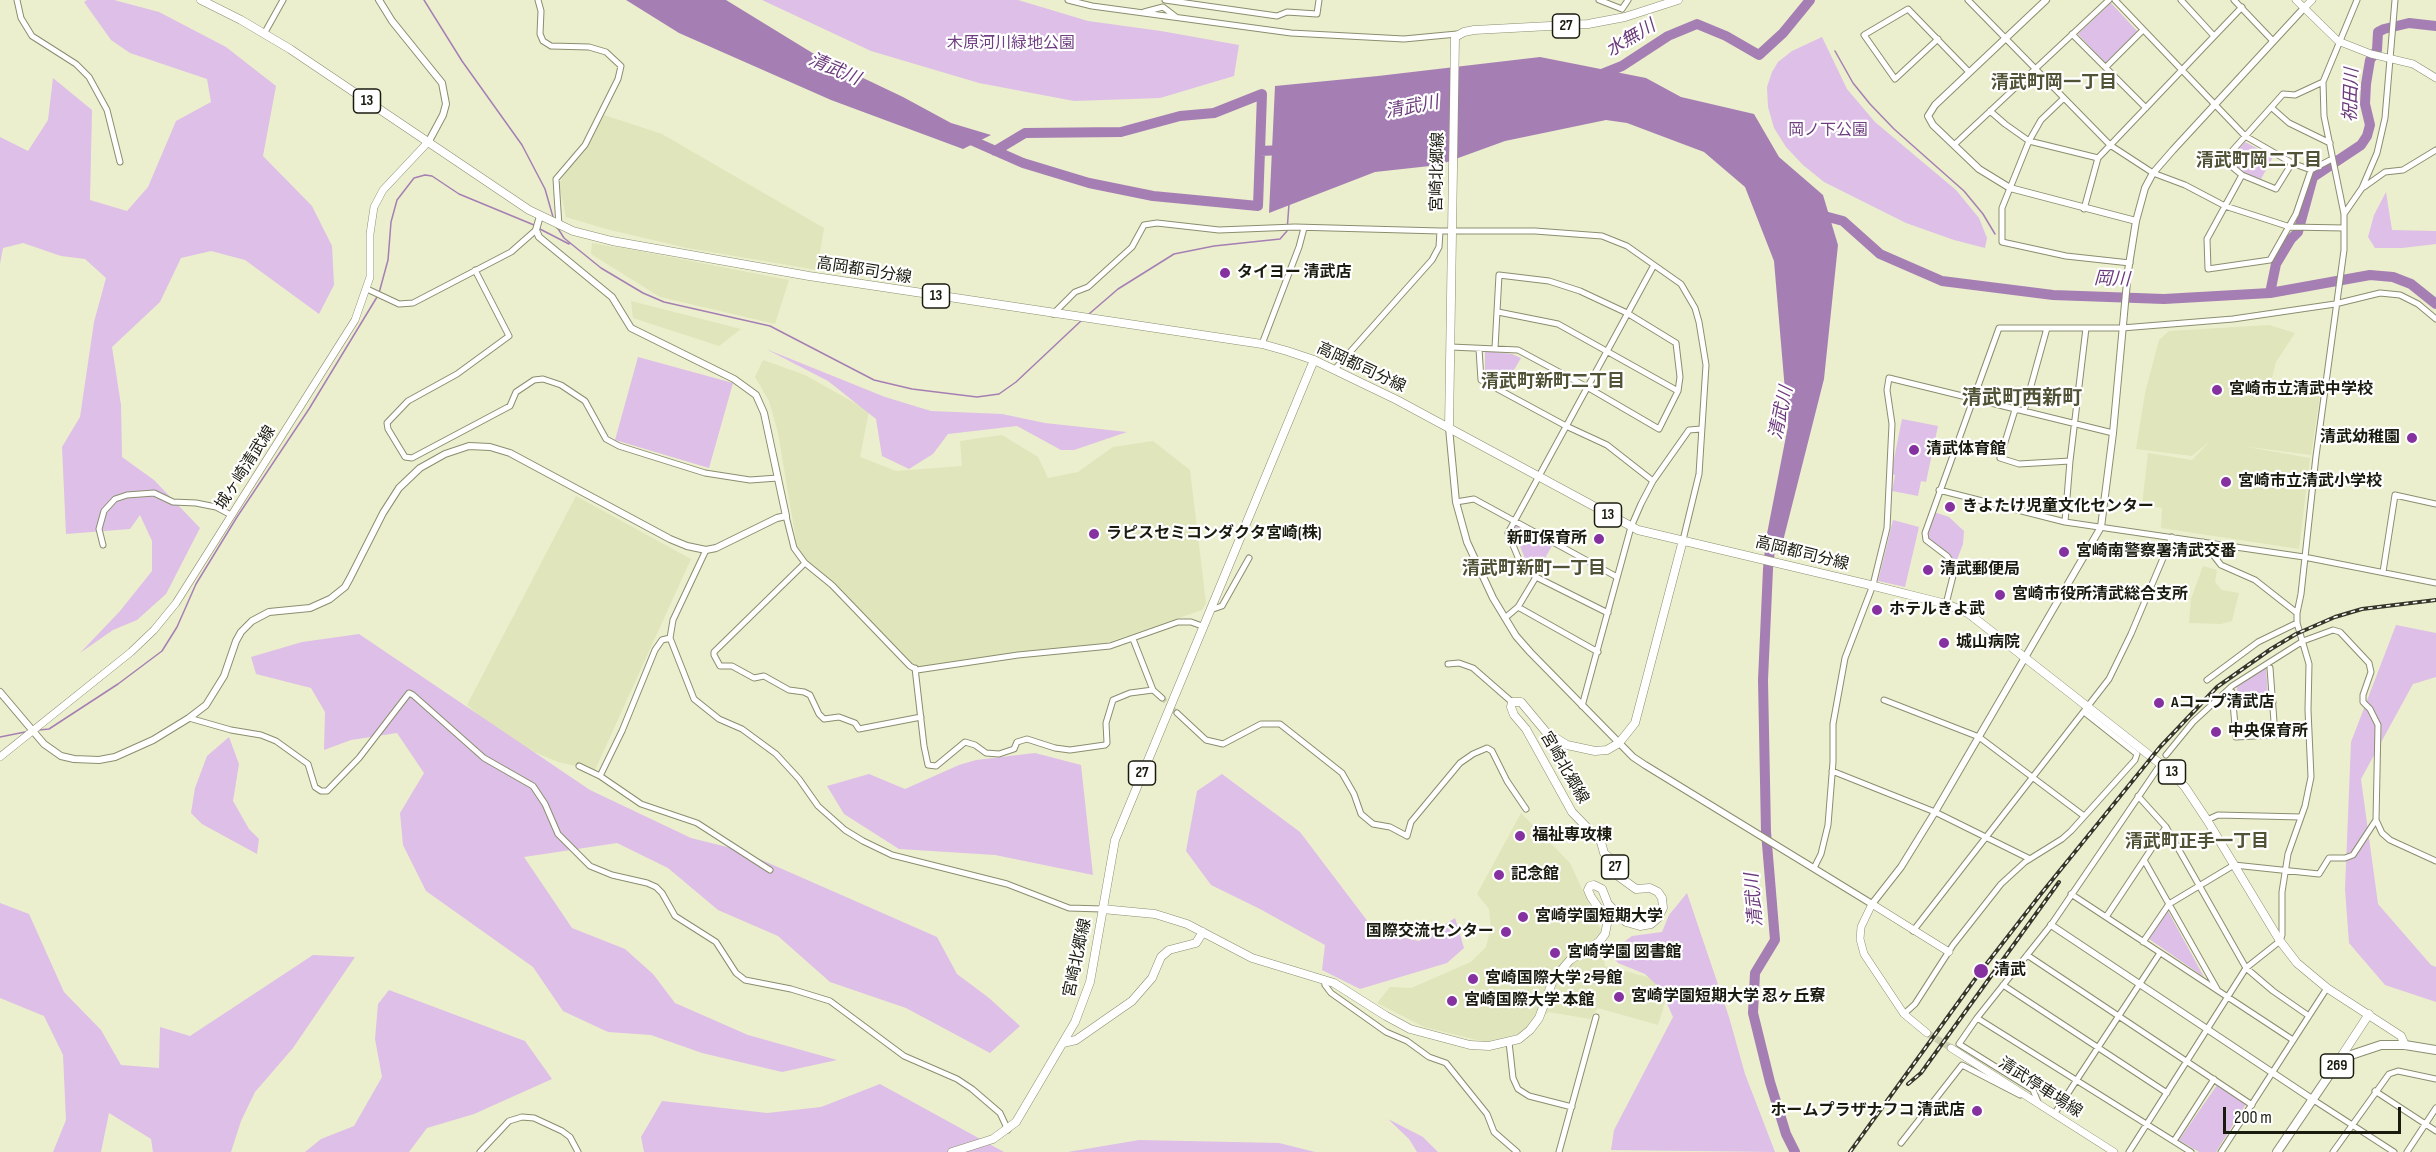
<!DOCTYPE html>
<meta charset="utf-8">
<style>
body{margin:0}
#map{position:relative;width:2436px;height:1152px;overflow:hidden;background:#ecefcd;font-family:"Sofia Sans Condensed",sans-serif}
canvas{display:block}
.scale{position:absolute;left:2223px;top:1107px;width:178px;height:27px;box-sizing:border-box;border:3px solid #1a1b0f;border-top:0;padding-left:8px;font-size:18px;line-height:21px;white-space:nowrap;color:#1a1b0f;-webkit-text-stroke:4px #fff;paint-order:stroke}
</style>
<div id="map">
<canvas width="2436" height="1152"></canvas>
<div class="scale">200 m</div>
</div>
<script>
const ctx = document.querySelector('canvas').getContext('2d');
ctx.lineJoin = 'round';
function paint(path, color) { ctx.fillStyle = color; ctx.fill(path, 'evenodd'); }
const shape = rows => new Path2D(rows.map(r => 'M' + r).join(''));
function trace(path, color, width, dash) { ctx.strokeStyle = color; ctx.lineWidth = width; ctx.lineCap = dash ? 'butt' : 'round'; ctx.setLineDash(dash || []); ctx.stroke(path); }
function write(font, color, halo, rows, align = 'center') {
  ctx.font = font + ' "Sofia Sans Condensed","Noto Sans JP",sans-serif'; ctx.lineWidth = 4.5; ctx.setLineDash([]); ctx.textBaseline = 'middle'; ctx.strokeStyle = halo; ctx.fillStyle = color; for (const [text, x, y, turn = 0] of rows) {
    ctx.save(); ctx.translate(x, y); ctx.rotate((+turn || 0) * Math.PI / 180); ctx.textAlign = isNaN(turn) ? turn : align; if (halo) ctx.strokeText(text, 0, 0); ctx.fillText(text, 0, 0); ctx.restore();
  }
}
paint(shape([
 [604,115,662,134,824,228,817,270,687,248,606,229,566,217,559,184,569,167,585,151],
 [592,243,639,251,789,280,775,324,660,297,591,254],
 [631,301,741,329,719,346,633,318],
 [2269,325,2295,333,2276,362,2270,386,2320,395,2311,455,2242,446,2310,458,2299,549,2161,528,2162,508,2142,505,2148,453,2192,460,2210,441,2192,456,2136,449,2145,393,2159,340,2169,331],
 [763,360,805,375,869,411,860,457,896,471,962,466,960,441,1002,435,1038,457,1048,478,1078,472,1113,447,1153,441,1190,470,1206,603,1202,610,1106,643,913,669,798,552,778,433,769,401,755,377],
 [576,496,691,559,595,770,558,762,506,740,467,705],
 [2203,566,2217,570,2215,582,2222,590,2239,593,2232,621,2221,624,2189,623,2191,599],
 [1521,813,1570,863,1601,930,1605,966,1671,983,1658,1025,1598,1008,1590,1019,1549,1012,1518,1034,1485,1042,1424,1027,1377,1003,1390,987,1411,988,1471,962,1486,947,1491,927,1489,909,1477,894]
]), '#e1e5bb');
paint(shape([
 [87,0,114,0,159,12,226,47,276,86,263,156,312,206,332,246,334,285,319,314,245,260,211,251,181,258,160,302,112,347,121,405,122,457,154,480,200,528,166,594,137,620,113,630,80,653,120,611,152,571,152,541,140,515,130,529,66,534,62,447,80,417,94,322,106,278,85,259,61,256,23,243,3,248,0,264,0,137,28,151,48,120,53,78,92,110,90,200,127,211,148,187,176,121,211,102,207,79,130,53,111,40,84,2],
 [762,0,1018,0,1088,21,1161,31,1239,45,1234,76,1160,98,1074,101,979,83,871,51],
 [2111,3,2138,32,2105,63,2078,34],
 [1822,37,1847,89,1875,122,1956,190,1979,218,1987,238,1985,248,1954,240,1906,223,1824,182,1803,165,1786,147,1774,128,1768,107,1767,87,1772,72,1778,62,1792,51],
 [2245,142,2273,157,2261,179,2243,173,2229,160],
 [2386,192,2392,230,2436,231,2436,244,2402,248,2375,248,2368,237,2374,215],
 [766,349,885,397,931,411,1002,414,1045,423,1127,432,1074,450,1061,450,1017,426,948,434,933,454,909,469,882,456,876,419,828,381],
 [1485,351,1512,354,1521,358,1505,385,1485,375],
 [638,357,733,383,709,468,615,440],
 [1902,419,1938,426,1926,482,1921,481,1918,496,1892,491,1895,475,1891,474],
 [1934,512,1949,517,1964,531,1963,544,1955,565,1928,539,1926,533],
 [1893,520,1919,527,1905,587,1878,581],
 [1516,523,1553,544,1539,569,1527,563,1513,530],
 [2396,625,2436,633,2436,677,2413,684,2361,779,2378,904,2431,965,2436,967,2436,1002,2385,985,2349,943,2345,889,2351,742],
 [359,634,590,790,691,838,739,850,937,937,957,974,989,998,1020,1026,990,1053,906,1008,830,982,778,936,718,910,668,868,617,843,524,857,572,928,625,949,653,974,675,1003,748,1035,837,1060,782,1072,702,1053,651,1035,608,1032,563,1011,533,967,426,891,403,845,400,813,424,773,397,733,351,740,324,750,325,712,311,688,256,674,251,657,302,642],
 [2266,667,2268,698,2237,699,2237,687],
 [229,737,239,764,233,801,249,829,259,839,257,854,202,824,191,813,195,788,207,756],
 [1035,753,1081,765,1093,875,995,855,899,849,844,814,827,786,869,774,905,789,959,765,976,760],
 [1222,774,1300,832,1375,931,1419,941,1455,918,1464,948,1447,963,1360,989,1322,970,1325,945,1260,909,1211,885,1186,851,1197,791],
 [1687,893,1729,1017,1745,1074,1775,1152,1611,1150,1614,1130,1673,1017,1660,988,1645,974,1618,963,1609,953,1632,936,1662,932,1669,915],
 [0,903,29,914,64,992,101,1030,121,1065,159,1068,160,1027,190,1036,313,955,355,957,293,1048,255,1092,241,1121,231,1152,153,1152,151,1139,109,1113,101,1152,53,1152,66,1120,63,1055,44,1016,0,998],
 [2168,911,2204,977,2149,939],
 [389,990,525,1041,552,1079,474,1114,427,1128,409,1152,305,1152,321,1139,354,1126,382,1077,375,1039,378,1004],
 [880,1084,1004,1152,644,1152,641,1137,662,1101,767,1113,821,1107],
 [2217,1085,2246,1104,2216,1152,2199,1152,2179,1140],
 [1388,1119,1423,1137,1438,1152,1417,1152,1409,1139],
 [1139,1140,1279,1143,1315,1152,1068,1152]
]), '#ddbfe8');
paint(shape([
 [626,0,726,0,819,57,903,97,951,123,991,135,963,149,831,100,679,33],
 [1540,57,1646,78,1681,97,1754,114,1779,157,1823,195,1838,245,1824,379,1780,553,1764,549,1788,426,1774,261,1745,187,1704,152,1627,123,1606,120,1505,141,1439,165,1375,172,1269,213,1275,86,1378,76]
]), '#a57fb4');
trace(shape([
 [424,0,462,61,522,145,545,189,553,217],
 [1835,51,1853,83,1870,104,1894,129,1964,191,1983,214,1995,234],
 [557,227,564,238,601,268,643,293,664,302,770,326,874,380,912,389,977,397,999,394,1016,382,1083,319],
 [538,228,569,244],
 [379,293,388,260,391,222,397,200,414,178,425,175,432,176,459,194,534,225],
 [1089,314,1118,289,1174,254,1214,246,1280,239,1287,231,1289,204],
 [39,730,49,729,118,684,162,651,177,627,196,584,237,517,309,409,377,297],
 [0,737,25,732]
]), '#a57fb4', 1.5);
trace(shape([
 [1597,76,1622,66,1668,36,1697,24,1726,36,1759,55,1783,33,1810,0],
 [964,137,1023,163,1089,183,1153,196,1258,206,1260,151,1284,150],
 [995,151,1025,133,1121,132,1180,116,1214,113,1262,94,1260,151],
 [1817,214,1843,221,1880,254,1942,281,2053,295,2164,299,2270,293,2370,275,2393,277,2411,284,2436,304],
 [2270,293,2276,264,2291,239,2298,232,2313,177,2361,145,2367,136,2370,125,2365,104,2366,84,2370,60,2377,50,2378,32,2384,29,2409,23,2436,26],
 [1771,538,1768,569,1763,680,1766,832,1775,940,1755,973,1753,1013,1770,1082,1786,1134,1795,1152]
]), '#a57fb4', 10);
trace(shape([
 [1162,698,1177,713]
]), '#cccfb0', 5, [5, 2.5]);
trace(shape([
 [1927,1033,1951,1048]
]), '#cccfb0', 7, [7, 3.5]);
const minor = shape([
 [17,0,21,18,32,36,76,64,89,77,107,110,120,162],
 [538,0,541,11,540,34,543,41,551,46,589,47,606,52,621,66,618,79,585,145,556,179,559,226],
 [1068,0,1092,6,1291,33,1404,39,1457,34],
 [1165,0,1277,16,1287,12,1317,14,1319,0],
 [1599,0,1622,9],
 [1968,0,2110,145,2153,173,2185,185,2225,206,2290,227,2344,228],
 [2115,0,2245,136,2292,163,2311,170],
 [2181,0,2214,36],
 [2234,0,2273,41],
 [1622,9,1628,0],
 [1144,12,1163,7,1176,17],
 [264,34,283,0],
 [2072,34,2146,108],
 [1938,39,1895,79,1864,35,1908,9,1969,72],
 [2106,67,2143,30],
 [2064,98,2041,120,2029,141,2002,208,2002,242,2066,256,2130,263],
 [2272,108,2289,123,2330,143],
 [1990,111,2005,124,2029,141,2098,158],
 [1955,144,2109,0],
 [2292,163,2276,189,2242,175,2224,160,2283,94,2295,95,2323,82],
 [2242,175,2207,239,2208,269,2270,260,2296,214,2311,170,2332,159],
 [2364,187,2385,172,2403,170,2436,150],
 [2084,209,2098,158,2242,7],
 [2344,214,2362,188,2377,153,2385,118,2395,0],
 [475,270,509,336,457,374,408,401,387,423,388,429,405,457,412,458,510,406,516,392,534,380,543,379,561,385,585,401,606,439,619,446,705,473,750,480,778,478],
 [367,289,399,304,413,303,511,252,536,230],
 [1498,312,1558,324,1678,391],
 [1053,314,1075,292,1088,287,1132,247,1144,225,1157,223,1219,230,1295,227,1440,231,1535,231,1602,236,1627,246,1681,284,1695,308,1699,322,1706,365,1699,474,1683,540],
 [1262,344,1299,247,1304,228],
 [1451,347,1518,350,1587,387,1659,429,1678,391,1680,377,1676,343,1627,313,1580,291,1549,281,1499,275,1495,348],
 [1479,349,1481,380,1566,426,1607,445,1653,481],
 [1335,369,1432,260,1439,247,1440,231],
 [2015,410,2000,458,2019,464,2070,461],
 [2024,411,2047,328],
 [1939,490,2065,522,2304,557,2436,583],
 [1456,502,1474,499,1617,577],
 [786,516,794,548,805,563,832,585,910,666,917,670,1018,655,1110,646,1178,622,1191,622,1202,626],
 [2065,522,2070,461,2086,328],
 [2203,542,2221,565,2255,580,2297,613],
 [103,545,99,529,104,511,115,499,127,495,154,493,173,502,196,503,216,507,231,515],
 [706,550,673,620,670,638,694,699,719,719,742,729,776,754,799,779,818,806,845,830,863,841,892,855,1007,884,1069,908,1102,909],
 [805,563,714,652,714,655,720,666,732,666,754,678,764,676,789,690,804,692,810,695,819,714,824,719,839,717,855,723,859,729,921,717],
 [2383,572,2395,495,2436,504],
 [1946,604,1955,568,1947,556,1926,540,1925,533,1999,328,2122,328,2233,319,2335,304,2380,293,2400,295,2418,304,2436,319],
 [1518,607,1598,652],
 [1210,610,1222,606,1249,558],
 [1608,613,1536,577,1522,567,1508,533,1654,265],
 [1505,618,1518,607,1536,577],
 [1133,639,1153,690,1162,698],
 [1448,664,1459,663,1473,668,1512,702],
 [915,668,924,746,928,765,936,766,965,742,975,745,986,753,999,754,1014,749,1017,742,1027,739,1055,748,1070,750,1105,745,1107,743,1106,723,1113,700,1130,693,1153,690],
 [2270,668,2275,735],
 [2207,680,2258,642,2297,623],
 [2232,692,2236,737,2309,733],
 [1884,700,1979,737,2084,816],
 [2233,704,2273,702],
 [1582,706,1631,527,1641,504,1653,481,1689,430,1701,429],
 [1177,713,1206,740,1223,744,1261,724,1280,724,1342,773,1354,794,1361,814,1373,824,1390,827,1407,836,1411,822,1460,763,1473,754,1487,748,1492,751,1507,781,1526,809],
 [189,718,231,730,261,735,276,741,308,764,315,787,321,791,327,791,359,758,409,693,413,695,484,758,533,786,545,804,558,834,590,866,612,875,647,883,656,887,662,893,675,916,716,942,736,973,745,980,791,989,830,1001,904,1056,957,1079,972,1089,1000,1113,1008,1130],
 [2166,755,2193,722,2232,686,2303,641,2333,630,2340,632,2369,663,2371,672,2363,695,2363,702,2370,709,2378,725,2376,820,2382,833,2390,840,2436,861],
 [579,766,600,776,641,804,697,823,770,870],
 [1832,771,1935,812,2030,859],
 [600,776,622,731,655,650,662,640,670,638],
 [2138,796,2166,827,2246,968,2273,991,2309,1016],
 [2207,820,2218,815,2301,817],
 [2144,860,2217,989],
 [1814,868,1821,854,1828,825,1833,762,1833,724,1845,658,1873,585,1887,528,1892,424,1887,390,1889,378,2113,433],
 [2071,894,2293,1040],
 [2106,917,2166,827],
 [1913,931,2109,679,2131,634,2172,537],
 [2143,942,2169,904,2234,865,2319,874,2329,858,2345,858,2353,855,2376,820],
 [2027,955,2252,1105],
 [1324,980,1325,985,1331,993,1386,1032,1407,1041,1429,1057,1446,1063,1487,1114,1494,1132,1517,1152],
 [2003,985,2167,1093],
 [1904,1014,1915,1004,1953,945,2001,884,2025,862,2062,839,2071,831,2135,760,2137,754,2084,712],
 [1977,1018,2191,1152],
 [1509,1042,1513,1078,1518,1089,1529,1096,1572,1107],
 [2375,1091,2436,1131],
 [2312,1099,2394,1152],
 [2038,1102,2033,1090,1959,1044,1977,1018,2051,925,2158,768],
 [2055,1113,2160,953],
 [2174,1141,2214,1079],
 [1901,1143,1962,1065,2020,1095],
 [480,1152,509,1121,522,1117,534,1118,562,1131,570,1137,578,1152],
 [1559,1152,1596,1017],
 [2129,1152,2246,968,2280,941,2282,935,2282,892,2288,854,2305,806,2311,777,2308,710,2309,664,2297,623,2297,613,2301,594,2316,456,2344,250,2344,214,2324,116,2323,82,2357,0],
 [2221,1152,2327,988],
 [2333,1152,2389,1074,2398,1071,2436,1079],
 [2407,1152,2436,1108]
]);
const tertiary = shape([
 [379,0,392,21,442,83,446,104,443,115,429,141],
 [2046,0,1935,105,1928,116,1933,125,1979,169,2010,188,2136,221],
 [1449,428,1456,502,1467,542,1493,598,1516,636,1530,652,1633,757,1645,765,1872,904,1901,867,1935,812,2101,527,2113,433,2128,271,2136,221,2145,188,2153,173,2173,150,2304,8],
 [0,692,44,744,61,756,74,759,99,760,115,757,153,740,189,718,206,705,224,676,236,641,241,632,252,621,269,612,310,608,330,599,345,587,350,578,383,513,399,488,420,468,445,454,469,446,490,447,510,453,670,539,687,546,706,550,716,548,777,518,786,516,764,413,756,395,734,379,631,328,612,297,539,237,536,230,540,216],
 [2051,925,2312,1099]
]);
const secondary = shape([
 [2296,0,2338,41,2371,54,2413,64,2436,78],
 [2304,8,2312,0],
 [0,757,131,652,154,630,176,603,355,320,370,277,370,234,374,207,383,190,429,141],
 [1927,1033,1904,1014,1864,954,1860,939,1861,927,1872,904,1949,952],
 [1951,1048,2114,1152]
]);
const primary = shape([
 [201,0,241,20,290,49,529,210,573,231,612,241,809,276,1262,344,1287,351,1314,360,1397,400,1638,530,1866,584,1946,604,1968,613,2172,773,2185,787,2207,820,2280,941,2297,963,2327,988,2401,1036,2405,1045],
 [1449,428,1455,37,1464,32,1474,30,1588,24,1625,17,1678,0],
 [1102,909,1155,914,1187,924,1252,958,1334,983,1386,1016,1410,1029,1470,1045,1489,1046,1519,1039,1530,1030,1539,1018,1553,980,1570,960,1599,942,1605,934,1607,924,1604,916,1591,897,1588,890,1590,886,1594,885,1602,889,1608,904,1626,922,1640,926,1651,924,1658,918,1663,908,1662,898,1658,892,1650,888,1636,889,1618,876,1613,861,1604,853,1601,842,1572,812,1526,729,1514,715,1511,707,1512,702,1521,702,1546,732,1567,745,1595,751,1607,750,1619,743,1635,723,1683,540],
 [1063,1043,1076,1040,1132,1001,1152,978,1161,957,1169,950,1196,943,1203,932],
 [2335,1066,2369,1014],
 [952,1152,993,1139,1016,1122,1075,1022,1090,982,1115,840,1314,360]
]);
const trunk = shape([
 [2277,1152,2334,1068,2351,1055,2381,1045,2405,1045,2436,1050]
]);
trace(minor, '#8b8e6f', 7);
trace(tertiary, '#8b8e6f', 8);
trace(secondary, '#8b8e6f', 8);
trace(primary, '#8b8e6f', 9);
trace(trunk, '#8b8e6f', 10);
trace(minor, '#fff', 5);
trace(tertiary, '#fff', 6);
trace(secondary, '#fff', 7);
trace(primary, '#fff', 8);
trace(trunk, '#fff', 8);
const rail = shape([
 [1908,1084,1921,1073,2059,882],
 [1850,1152,1981,971,2040,895,2160,747,2217,687,2271,649,2296,634,2335,617,2362,609,2436,600]
]);
trace(rail, '#353628', 4);
trace(rail, '#fff', 1.5, [4.5]);
for (const [x, y, r, color] of [
 [1225,273,6,"#8532a0"],
 [2217,390,6,"#8532a0"],
 [2412,438,6,"#8532a0"],
 [1914,450,6,"#8532a0"],
 [2226,482,6,"#8532a0"],
 [1950,507,6,"#8532a0"],
 [1094,534,6,"#8532a0"],
 [1599,539,6,"#8532a0"],
 [2064,552,6,"#8532a0"],
 [1928,570,6,"#8532a0"],
 [2000,595,6,"#8532a0"],
 [1877,610,6,"#8532a0"],
 [1944,643,6,"#8532a0"],
 [2159,703,6,"#8532a0"],
 [2216,732,6,"#8532a0"],
 [1520,836,6,"#8532a0"],
 [1499,875,6,"#8532a0"],
 [1523,917,6,"#8532a0"],
 [1506,932,6,"#8532a0"],
 [1555,953,6,"#8532a0"],
 [1981,971,8,"#8532a0"],
 [1473,979,6,"#8532a0"],
 [1619,997,6,"#8532a0"],
 [1452,1001,6,"#8532a0"],
 [1977,1111,6,"#8532a0"]
]) { const dot = new Path2D(); dot.arc(x, y, r, 0, 2 * Math.PI); ctx.fillStyle = color; ctx.fill(dot); trace(dot, '#fff', 2); }
for (const [x, y, w] of [
 [1566,26,27],
 [367,101,27],
 [936,296,27],
 [1608,515,27],
 [2172,772,27],
 [1142,773,27],
 [1615,867,27],
 [2337,1066,33]
]) { const box = new Path2D(); box.roundRect(x - w / 2, y - 12, w, 24, 4.5); ctx.fillStyle = '#fff'; ctx.fill(box); trace(box, '#1a1b0f', 1.5); }
write('bold 15px', '#1a1b0f', null, [
 ["27",1566,26],
 ["13",367,101],
 ["13",936,296],
 ["13",1608,515],
 ["13",2172,772],
 ["27",1142,773],
 ["27",1615,867],
 ["269",2337,1066]
]);
write('16px', '#703f82', '#fff', [
 ["木原河川緑地公園",1011,44],
 ["岡ノ下公園",1828,131]
]);
write('16px', '#1a1b0f', '#fff', [
 ["宮崎北郷線",1438,172,-89],
 ["高岡都司分線",864,271,9],
 ["高岡都司分線",1361,368,25],
 ["城ヶ崎清武線",246,468,-57],
 ["高岡都司分線",1802,554,14],
 ["宮崎北郷線",1564,768,60],
 ["宮崎北郷線",1078,958,-78],
 ["清武停車場線",2040,1088,33]
]);
write('bold 16px', '#1a1b0f', '#fff', [
 ["タイヨー 清武店",1237,273],
 ["宮崎市立清武中学校",2229,390],
 ["清武幼稚園",2400,438,"right"],
 ["清武体育館",1926,450],
 ["宮崎市立清武小学校",2238,482],
 ["きよたけ児童文化センター",1962,507],
 ["ラピスセミコンダクタ宮崎(株)",1106,534],
 ["新町保育所",1587,539,"right"],
 ["宮崎南警察署清武交番",2076,552],
 ["清武郵便局",1940,570],
 ["宮崎市役所清武総合支所",2012,595],
 ["ホテルきよ武",1889,610],
 ["城山病院",1956,643],
 ["Aコープ清武店",2171,703],
 ["中央保育所",2228,732],
 ["福祉専攻棟",1532,836],
 ["記念館",1511,875],
 ["宮崎学園短期大学",1535,917],
 ["国際交流センター",1494,932,"right"],
 ["宮崎学園 図書館",1567,953],
 ["清武",1994,971],
 ["宮崎国際大学 2号館",1485,979],
 ["宮崎学園短期大学 忍ヶ丘寮",1631,997],
 ["宮崎国際大学 本館",1464,1001],
 ["ホームプラザナフコ 清武店",1965,1111,"right"]
], 'left');
write('italic 18px', '#6c3b7d', '#fff', [
 ["水無川",1631,39,-31],
 ["清武川",834,70,23],
 ["祝田川",2352,95,-88],
 ["清武川",1412,108,-11],
 ["岡川",2112,280,2],
 ["清武川",1782,413,-78],
 ["清武川",1755,900,-95]
]);
write('bold 18px', '#515336', '#fff', [
 ["清武町岡一丁目",2054,83],
 ["清武町岡二丁目",2259,161],
 ["清武町新町二丁目",1553,382],
 ["清武町新町一丁目",1534,569],
 ["清武町正手一丁目",2197,842]
]);
write('bold 20px', '#515336', '#fff', [
 ["清武町西新町",2022,399]
]);
</script>
